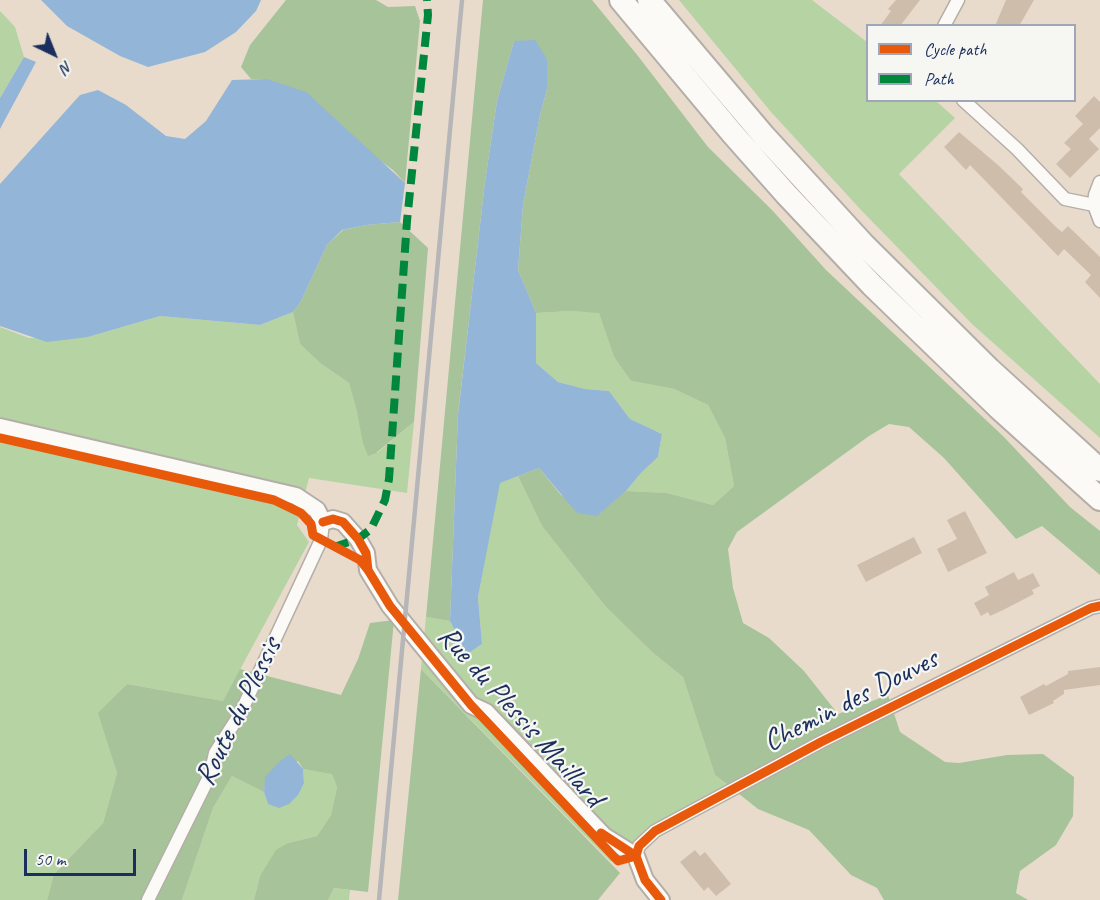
<!DOCTYPE html>
<style>
body{margin:0}
#map{position:relative;width:1100px;height:900px;overflow:hidden;background:#e8dbcc;font-family:Caveat,sans-serif}
canvas{display:block}
.legend{position:absolute;left:866px;top:24px;width:210px;height:78px;box-sizing:border-box;background:#f6f6f2;border:2px solid #9ea6b7;margin:0;padding:8px 10px;list-style:none;font-size:18px;color:#1b2f5e}
.legend li{display:flex;align-items:center;gap:12px;height:30px}
.legend b{width:30px;border:2px solid #9ea6b7}
.north{position:absolute;left:24px;top:24px;width:60px;height:60px;-webkit-text-stroke:4px #f6f6f2;paint-order:stroke;rotate:137deg;font-size:16px;font-weight:700;line-height:24px;text-align:center;color:#1b2f5e}
.north::after{content:'';display:block;margin:auto;width:21px;height:27px;background:#1b2f5e;clip-path:polygon(50% 0,100% 100%,50% 72%,0 100%)}
.scale{position:absolute;left:24px;top:849px;width:112px;height:27px;box-sizing:border-box;border:3px solid #1b2f5e;border-top:0;padding-left:8px;font-size:18px;line-height:21px;white-space:nowrap;color:#1b2f5e;-webkit-text-stroke:4px #f6f6f2;paint-order:stroke}
</style>
<div id="map">
<canvas width="1100" height="900"></canvas>
<ul class="legend">
<li><b style="height:8px;background:#e8590c"></b>Cycle path</li>
<li><b style="height:8px;background:#00873e"></b>Path</li>
</ul>
<div class="north">N</div>
<div class="scale">50 m</div>
</div>
<script>
const ctx = document.querySelector('canvas').getContext('2d');
ctx.lineJoin = 'round';
function paint(path, color) { ctx.fillStyle = color; ctx.fill(path, 'evenodd'); }
const shape = rows => new Path2D(rows.map(r => 'M' + r).join(''));
function trace(path, color, width, dash) { ctx.strokeStyle = color; ctx.lineWidth = width; ctx.lineCap = dash ? 'butt' : 'round'; ctx.setLineDash(dash || []); ctx.stroke(path); }
function write(font, color, halo, rows, align = 'center') {
  ctx.font = font + ' Caveat,sans-serif'; ctx.lineWidth = 4.5; ctx.setLineDash([]); ctx.textBaseline = 'middle'; ctx.strokeStyle = halo; ctx.fillStyle = color; for (const [text, x, y, turn = 0] of rows) {
    ctx.save(); ctx.translate(x, y); ctx.rotate((+turn || 0) * Math.PI / 180); ctx.textAlign = isNaN(turn) ? turn : align; if (halo) ctx.strokeText(text, 0, 0); ctx.fillText(text, 0, 0); ctx.restore();
  }
}
paint(shape([
 [679,0,812,0,867,42,868,100,936,101,955,118,899,174,1100,384,1100,438,972,324,862,211,771,112],
 [0,11,15,27,24,57,0,98],
 [571,311,599,312,614,357,631,381,674,389,708,405,725,438,734,486,713,505,667,493,626,491,641,473,658,457,662,434,630,419,609,391,585,389,558,382,536,363,536,313],
 [293,312,300,344,320,363,349,383,357,412,377,453,414,422,407,493,309,478,297,525,309,542,223,701,127,684,99,713,117,773,103,823,54,874,47,900,0,900,0,327,29,338,88,337,160,316,260,325],
 [518,476,542,526,606,607,652,652,683,677,715,775,727,785,647,830,611,862,421,669,426,617,450,621,467,654,482,644,478,597,499,483],
 [303,769,332,773,337,787,331,815,317,836,288,843,260,876,254,900,182,900,213,808,232,776,264,792,268,804,304,783],
 [334,888,350,890,349,900,328,900]
]), '#b6d3a3');
paint(shape([
 [286,0,376,0,388,7,415,6,420,21,405,183,393,170,267,79,251,79,241,67,250,45],
 [483,0,592,0,638,56,708,147,772,210,826,270,1003,436,1070,507,1100,531,1100,575,1042,526,1016,539,944,458,909,427,889,424,869,436,737,532,728,549,733,588,743,623,769,638,804,671,838,714,888,695,900,732,945,762,959,763,1007,755,1043,754,1074,777,1073,816,1056,845,1020,871,1016,893,1028,900,884,900,877,888,851,875,809,830,758,809,715,775,683,677,652,652,606,607,542,526,518,476,539,468,561,495,597,515,626,491,667,493,713,505,734,486,725,438,708,405,674,389,631,381,614,357,599,313,571,311,536,313,518,270,523,205,540,115,547,89,514,41,497,101,494,121,485,182,458,414,450,621,426,617],
 [400,222,428,248,414,422,376,453,368,456,363,443,357,412,349,383,320,363,300,344,293,312,301,301,327,245,343,230,366,225],
 [394,620,368,892,334,888,328,900,254,900,260,876,276,850,288,843,317,836,331,815,337,787,332,774,303,769,298,761,266,777,264,792,232,776,213,808,182,900,47,900,54,874,103,823,117,773,98,713,127,684,223,701,240,669,341,695,358,659,370,623],
 [421,669,620,873,598,900,398,900]
]), '#a7c399');
paint(shape([
 [41,0,261,0,256,11,236,32,205,52,148,67,120,56,67,26],
 [535,40,547,59,547,89,540,115,523,205,518,270,536,313,536,363,558,382,585,389,609,391,630,419,662,434,658,457,641,473,626,491,597,516,577,513,539,468,500,483,478,597,482,644,467,654,450,621,458,415,485,182,497,101,514,41],
 [24,57,36,62,0,129,0,98],
 [267,79,306,92,405,183,400,222,366,225,342,230,327,245,301,301,293,312,260,325,160,316,88,337,47,342,0,326,0,184,80,95,98,90,126,105,166,136,185,139,206,121,232,80],
 [290,754,303,769,304,783,298,795,289,804,279,808,268,804,264,792,265,777,279,762]
]), '#93b5d7');
paint(shape([
 [896,0,920,0,900,26,880,26,891,11,888,9],
 [1006,0,1034,0,1019,26,995,26],
 [1094,96,1100,102,1100,128,1089,139,1099,149,1070,178,1056,164,1071,149,1064,143,1083,124,1075,116],
 [959,132,998,165,1023,189,1021,192,1056,227,1062,232,1068,226,1100,257,1100,298,1085,282,1091,275,1064,249,1058,256,970,165,966,170,944,147],
 [965,511,987,553,948,572,937,549,957,539,947,520],
 [914,537,922,553,866,582,857,565],
 [1014,572,1018,580,1033,573,1040,586,1032,590,1034,594,1005,609,990,616,988,612,981,616,974,603,989,595,985,587],
 [1100,667,1100,685,1064,690,1064,694,1053,701,1054,703,1029,715,1020,697,1044,684,1046,686,1068,674,1068,671],
 [695,850,700,856,705,852,731,884,716,896,708,887,704,891,680,862]
]), '#cfbdac');
const minor = shape([
 [944,26,958,0],
 [963,100,1017,149,1065,199,1094,205],
 [1100,182,1095,195,1094,205,1100,221],
 [636,856,639,846,655,831,821,742,1091,608,1100,606],
 [148,900,210,775,215,753,240,714,321,540,323,522]
]);
const tertiary = shape([
 [0,427,296,496,317,510,323,522,333,519,343,522,358,539,366,553,368,570,390,606,471,705,486,712,604,836,636,856,645,880,661,900]
]);
const motorway = shape([
 [621,0,732,133,786,194,872,285,999,408,1100,499],
 [649,0,764,136,863,244,989,369,1100,470]
]);
trace(minor, '#b4aea9', 15);
trace(tertiary, '#b4aea9', 20);
trace(motorway, '#b4aea9', 26);
trace(minor, '#fcfaf7', 12);
trace(tertiary, '#fcfaf7', 16);
trace(motorway, '#fcfaf7', 22);
trace(shape([
 [379,900,462,0]
]), '#b6b6b9', 4.5);
trace(shape([
 [334,547,358,539,371,529,385,500,389,479,407,221,428,15,427,0]
]), '#00873e', 8, [15, 8]);
trace(shape([
 [0,438,274,500,301,513,311,524,313,535,360,560,368,570],
 [323,522,333,519,343,522,358,539,366,553,368,570,390,606,471,705,618,861,636,856],
 [601,833,636,856,645,880,661,900],
 [636,856,639,846,655,831,821,742,1091,608,1100,606]
]), '#e8590c', 9);
write('30px', '#1b2f5e', '#f6f6f2', [
 ["Chemin des Douves",851,701,-27],
 ["Route du Plessis",239,712,-64],
 ["Rue du Plessis Maillard",520,717,48]
]);
</script>
